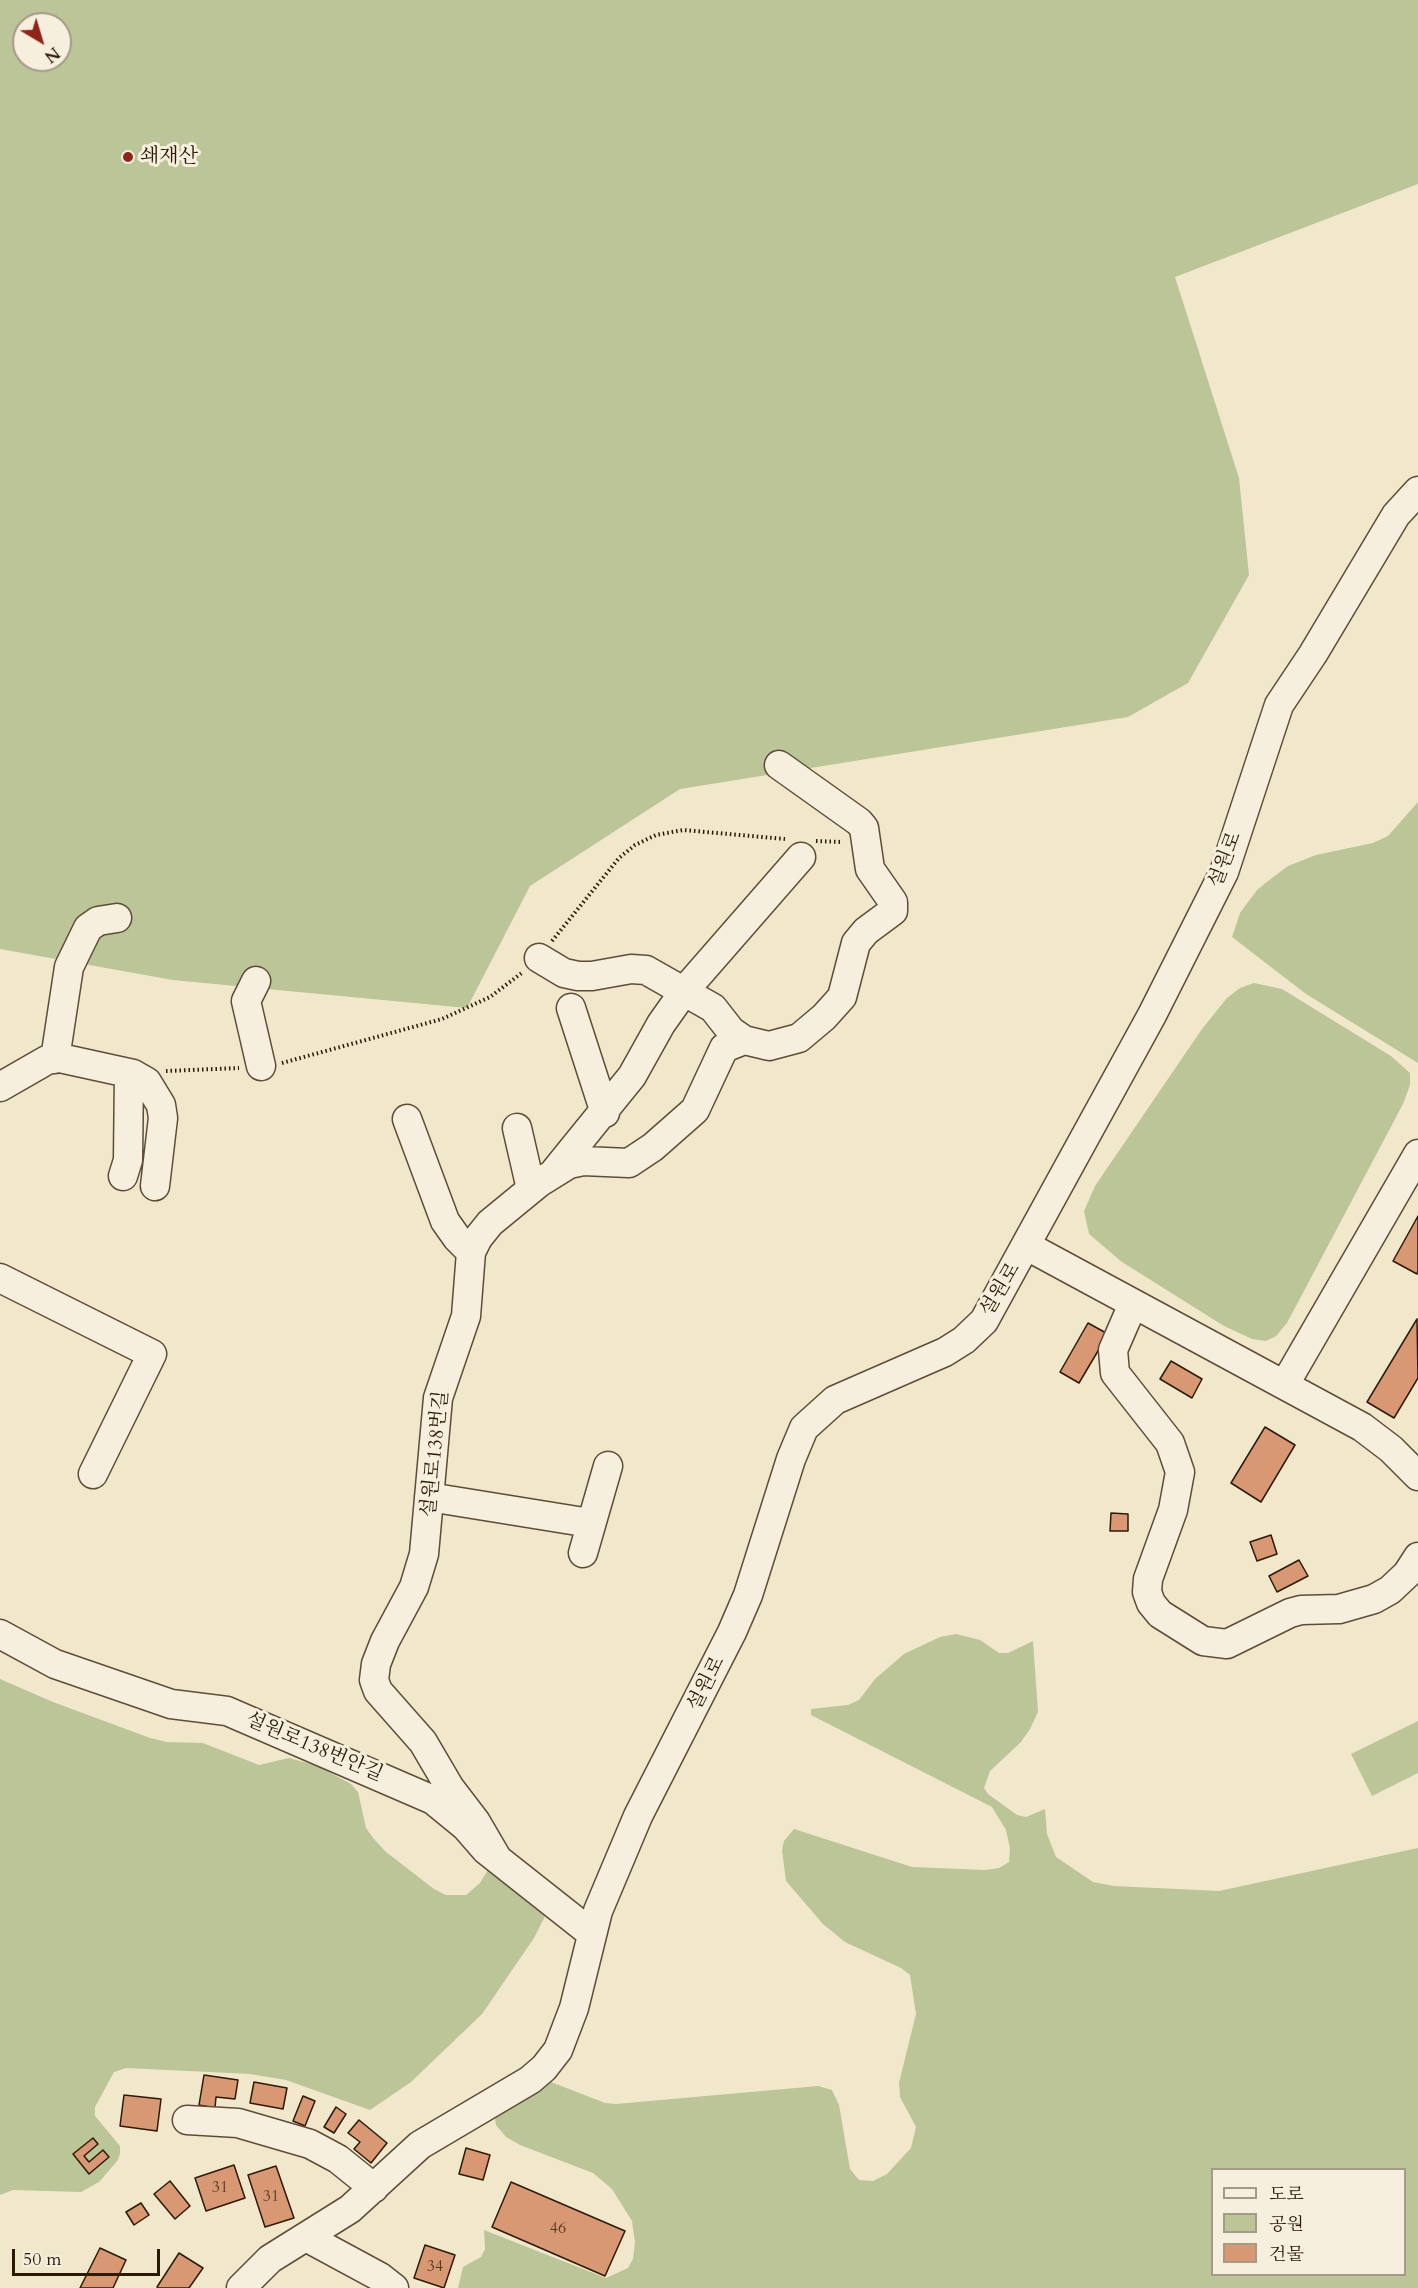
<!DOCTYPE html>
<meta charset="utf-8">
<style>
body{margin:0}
#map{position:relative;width:1418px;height:2288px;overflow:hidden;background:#f1e7cb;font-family:Cardo,"Noto Serif KR",serif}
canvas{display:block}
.legend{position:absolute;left:1211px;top:2168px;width:195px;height:108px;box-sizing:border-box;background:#f6efdd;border:2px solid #a59a87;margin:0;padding:8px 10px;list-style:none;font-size:18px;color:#2c1a07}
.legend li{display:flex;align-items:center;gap:12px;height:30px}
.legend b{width:30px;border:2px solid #a59a87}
.north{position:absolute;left:12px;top:12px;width:60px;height:60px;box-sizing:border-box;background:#f6efdd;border:2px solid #a59a87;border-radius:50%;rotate:142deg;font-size:16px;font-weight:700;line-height:24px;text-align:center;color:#2c1a07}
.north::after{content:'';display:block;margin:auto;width:21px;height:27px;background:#8f2418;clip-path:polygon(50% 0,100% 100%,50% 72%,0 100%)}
.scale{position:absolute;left:12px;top:2249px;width:148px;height:27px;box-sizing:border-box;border:3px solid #2c1a07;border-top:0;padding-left:8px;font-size:18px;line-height:21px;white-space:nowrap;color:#2c1a07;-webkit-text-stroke:4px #f6efdd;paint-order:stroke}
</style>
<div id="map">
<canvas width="1418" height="2288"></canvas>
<ul class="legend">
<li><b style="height:8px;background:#f6efdd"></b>도로</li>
<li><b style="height:16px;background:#bbc597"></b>공원</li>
<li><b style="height:16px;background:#d89874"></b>건물</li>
</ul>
<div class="north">N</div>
<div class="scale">50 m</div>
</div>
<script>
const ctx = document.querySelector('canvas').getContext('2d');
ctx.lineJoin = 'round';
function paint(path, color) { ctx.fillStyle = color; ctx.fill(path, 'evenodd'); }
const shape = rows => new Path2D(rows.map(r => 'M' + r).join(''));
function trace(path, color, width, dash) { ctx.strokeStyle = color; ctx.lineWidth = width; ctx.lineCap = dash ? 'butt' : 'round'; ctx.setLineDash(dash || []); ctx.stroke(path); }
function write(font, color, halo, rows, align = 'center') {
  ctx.font = font + ' Cardo,"Noto Serif KR",serif'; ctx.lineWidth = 6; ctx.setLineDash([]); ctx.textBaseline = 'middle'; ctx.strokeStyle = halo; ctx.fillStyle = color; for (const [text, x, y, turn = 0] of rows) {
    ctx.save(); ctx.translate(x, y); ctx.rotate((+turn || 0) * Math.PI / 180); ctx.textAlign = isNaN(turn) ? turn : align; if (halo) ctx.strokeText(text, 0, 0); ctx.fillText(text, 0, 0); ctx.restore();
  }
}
paint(shape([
 [0,0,1418,0,1418,184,1175,277,1239,478,1249,575,1188,683,1128,717,680,789,530,886,467,1008,173,980,0,949],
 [24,24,60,24,60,60,24,60],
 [1418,802,1418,1063,1306,994,1232,937,1240,913,1257,890,1268,881,1288,866,1316,855,1373,843,1388,836],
 [1254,983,1282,989,1391,1056,1410,1073,1410,1085,1403,1104,1287,1323,1276,1336,1266,1341,1252,1339,1224,1326,1122,1262,1089,1234,1084,1211,1095,1186,1202,1029,1227,998,1240,988],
 [956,1634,980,1640,999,1653,1008,1653,1033,1641,1038,1712,1030,1729,1021,1742,990,1771,984,1788,988,1794,1017,1815,1026,1817,1045,1809,1047,1834,1056,1857,1093,1882,1114,1886,1219,1891,1418,1848,1418,2288,458,2288,463,2267,481,2257,485,2249,484,2230,606,2278,628,2268,633,2259,635,2242,632,2221,612,2189,593,2173,520,2145,506,2137,496,2125,495,2118,551,2082,605,2103,616,2104,818,2086,832,2090,839,2105,850,2169,859,2180,873,2181,887,2174,911,2148,916,2127,900,2097,899,2083,916,2014,910,1975,901,1968,845,1942,823,1924,786,1881,782,1850,784,1841,794,1829,912,1867,985,1870,999,1868,1009,1862,1010,1848,1006,1830,992,1807,811,1715,811,1709,848,1705,859,1700,875,1679,904,1654,940,1637],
 [1212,2170,1404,2170,1404,2274,1212,2274],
 [0,1679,53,1702,150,1738,167,1742,203,1743,259,1765,289,1758,318,1766,351,1784,358,1792,366,1828,373,1838,386,1852,434,1889,446,1895,466,1895,480,1883,491,1865,549,1908,534,1938,482,2014,411,2082,370,2110,286,2080,250,2074,126,2068,114,2072,95,2107,95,2116,120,2146,120,2153,118,2160,99,2182,81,2192,13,2190,0,2195],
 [1418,1721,1418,1773,1372,1796,1351,1754]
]), '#bbc597');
const building = shape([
 [1418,1216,1418,1271,1417,1274,1393,1261,1418,1216],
 [1417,1319,1418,1378,1394,1418,1367,1402,1417,1319],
 [1088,1323,1108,1334,1079,1383,1060,1372,1088,1323],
 [1171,1361,1202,1379,1192,1398,1160,1379,1171,1361],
 [1265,1427,1295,1445,1261,1502,1231,1483,1265,1427],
 [1111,1513,1128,1514,1128,1531,1110,1531,1111,1513],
 [1271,1535,1277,1554,1257,1561,1250,1542,1271,1535],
 [1299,1560,1308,1576,1277,1592,1269,1576,1299,1560],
 [204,2075,238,2080,235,2099,216,2097,215,2108,199,2105,204,2075],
 [254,2082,287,2088,283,2109,250,2103,254,2082],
 [124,2095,161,2099,157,2131,120,2126,124,2095],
 [303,2096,315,2101,305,2126,293,2121,303,2096],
 [336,2107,346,2114,334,2133,324,2127,336,2107],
 [359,2120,387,2143,371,2163,354,2149,360,2142,348,2133,359,2120],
 [93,2138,98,2144,84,2156,89,2162,103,2150,109,2157,89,2174,73,2154,93,2138],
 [466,2148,490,2155,483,2180,459,2174,466,2148],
 [234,2165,245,2198,206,2211,195,2178,234,2165],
 [276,2166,294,2218,265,2227,248,2175,276,2166],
 [170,2181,190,2206,175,2219,154,2194,170,2181],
 [511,2182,625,2231,605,2276,492,2227,511,2182],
 [141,2203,149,2215,134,2225,126,2212,141,2203],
 [425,2245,455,2255,444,2288,414,2278,425,2245],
 [100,2248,126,2260,113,2288,80,2288,100,2248],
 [179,2253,203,2268,189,2288,158,2288,157,2287,179,2253]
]);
paint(building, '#d89874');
trace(building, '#2c1a07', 1.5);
const minor = shape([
 [539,958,564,973,578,976,592,976,631,969,646,970,713,1008,731,1031,744,1040],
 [256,981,246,1001,261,1066],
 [571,1008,605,1113],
 [55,1059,69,967,88,928,98,921,117,918],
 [0,1087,47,1060,60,1058,133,1074,147,1082,161,1105,163,1118,155,1186],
 [407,1119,445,1221,457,1238,471,1252],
 [517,1128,531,1189],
 [555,1171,632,1076,661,1024,685,990,801,857],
 [123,1176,128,1160,129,1073],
 [1027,1246,1362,1427,1391,1449,1418,1476],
 [0,1278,152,1354,93,1474],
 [1133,1304,1113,1350,1115,1373,1170,1443,1180,1472,1173,1510,1148,1579,1147,1592,1151,1603,1160,1614,1203,1641,1227,1644,1290,1613,1301,1610,1339,1609,1374,1599,1390,1590,1407,1574,1418,1557],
 [1285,1384,1418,1154],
 [429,1497,590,1523],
 [583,1553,608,1466],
 [0,1634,55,1664,171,1704,227,1711,433,1800,466,1827,486,1850,591,1933],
 [497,1858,476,1822,450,1788,423,1742,378,1691,374,1680,376,1664,385,1641,414,1587,424,1554,438,1398,466,1316,471,1252,478,1238,490,1223,540,1182,569,1164,583,1161,629,1163,653,1147,695,1110,724,1048,744,1040,769,1046,799,1038,824,1017,842,997,856,943,866,931,893,911,893,902,870,869,864,828,859,822,779,765],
 [187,2120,238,2123,310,2144,338,2159,374,2188],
 [306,2237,380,2277,394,2288],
 [241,2288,270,2259,350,2209,420,2145,530,2080,544,2068,558,2050,574,2008,598,1911,638,1816,732,1632,748,1595,791,1459,804,1428,835,1400,945,1352,964,1340,984,1321,1152,1015,1224,872,1279,705,1313,654,1396,515,1418,491]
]);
trace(minor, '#5d4d38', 31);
trace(shape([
 [816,841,842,842],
 [552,941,619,858,635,845,656,835,683,830,785,839],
 [282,1063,442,1019,490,997,523,972],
 [166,1071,239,1068]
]), '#2c1a07', 4, [1.5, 3]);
trace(minor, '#f6efdd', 28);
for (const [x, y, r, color] of [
 [128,157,6,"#8f2418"]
]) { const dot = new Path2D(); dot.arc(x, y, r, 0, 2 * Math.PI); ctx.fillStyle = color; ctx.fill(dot); trace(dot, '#f6efdd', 2); }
write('16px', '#573a22', null, [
 ["31",220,2188],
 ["31",271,2197],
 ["46",558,2229],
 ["34",435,2267]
]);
write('20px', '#2c1a07', '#f6efdd', [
 ["쇄재산",140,157]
], 'left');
write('20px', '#2c1a07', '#f6efdd', [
 ["설원로",1226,860,-69],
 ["설원로",1001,1290,-59],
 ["설원로138번길",436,1454,-84],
 ["설원로",707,1684,-63],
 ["설원로138번안길",314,1748,23]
]);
</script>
